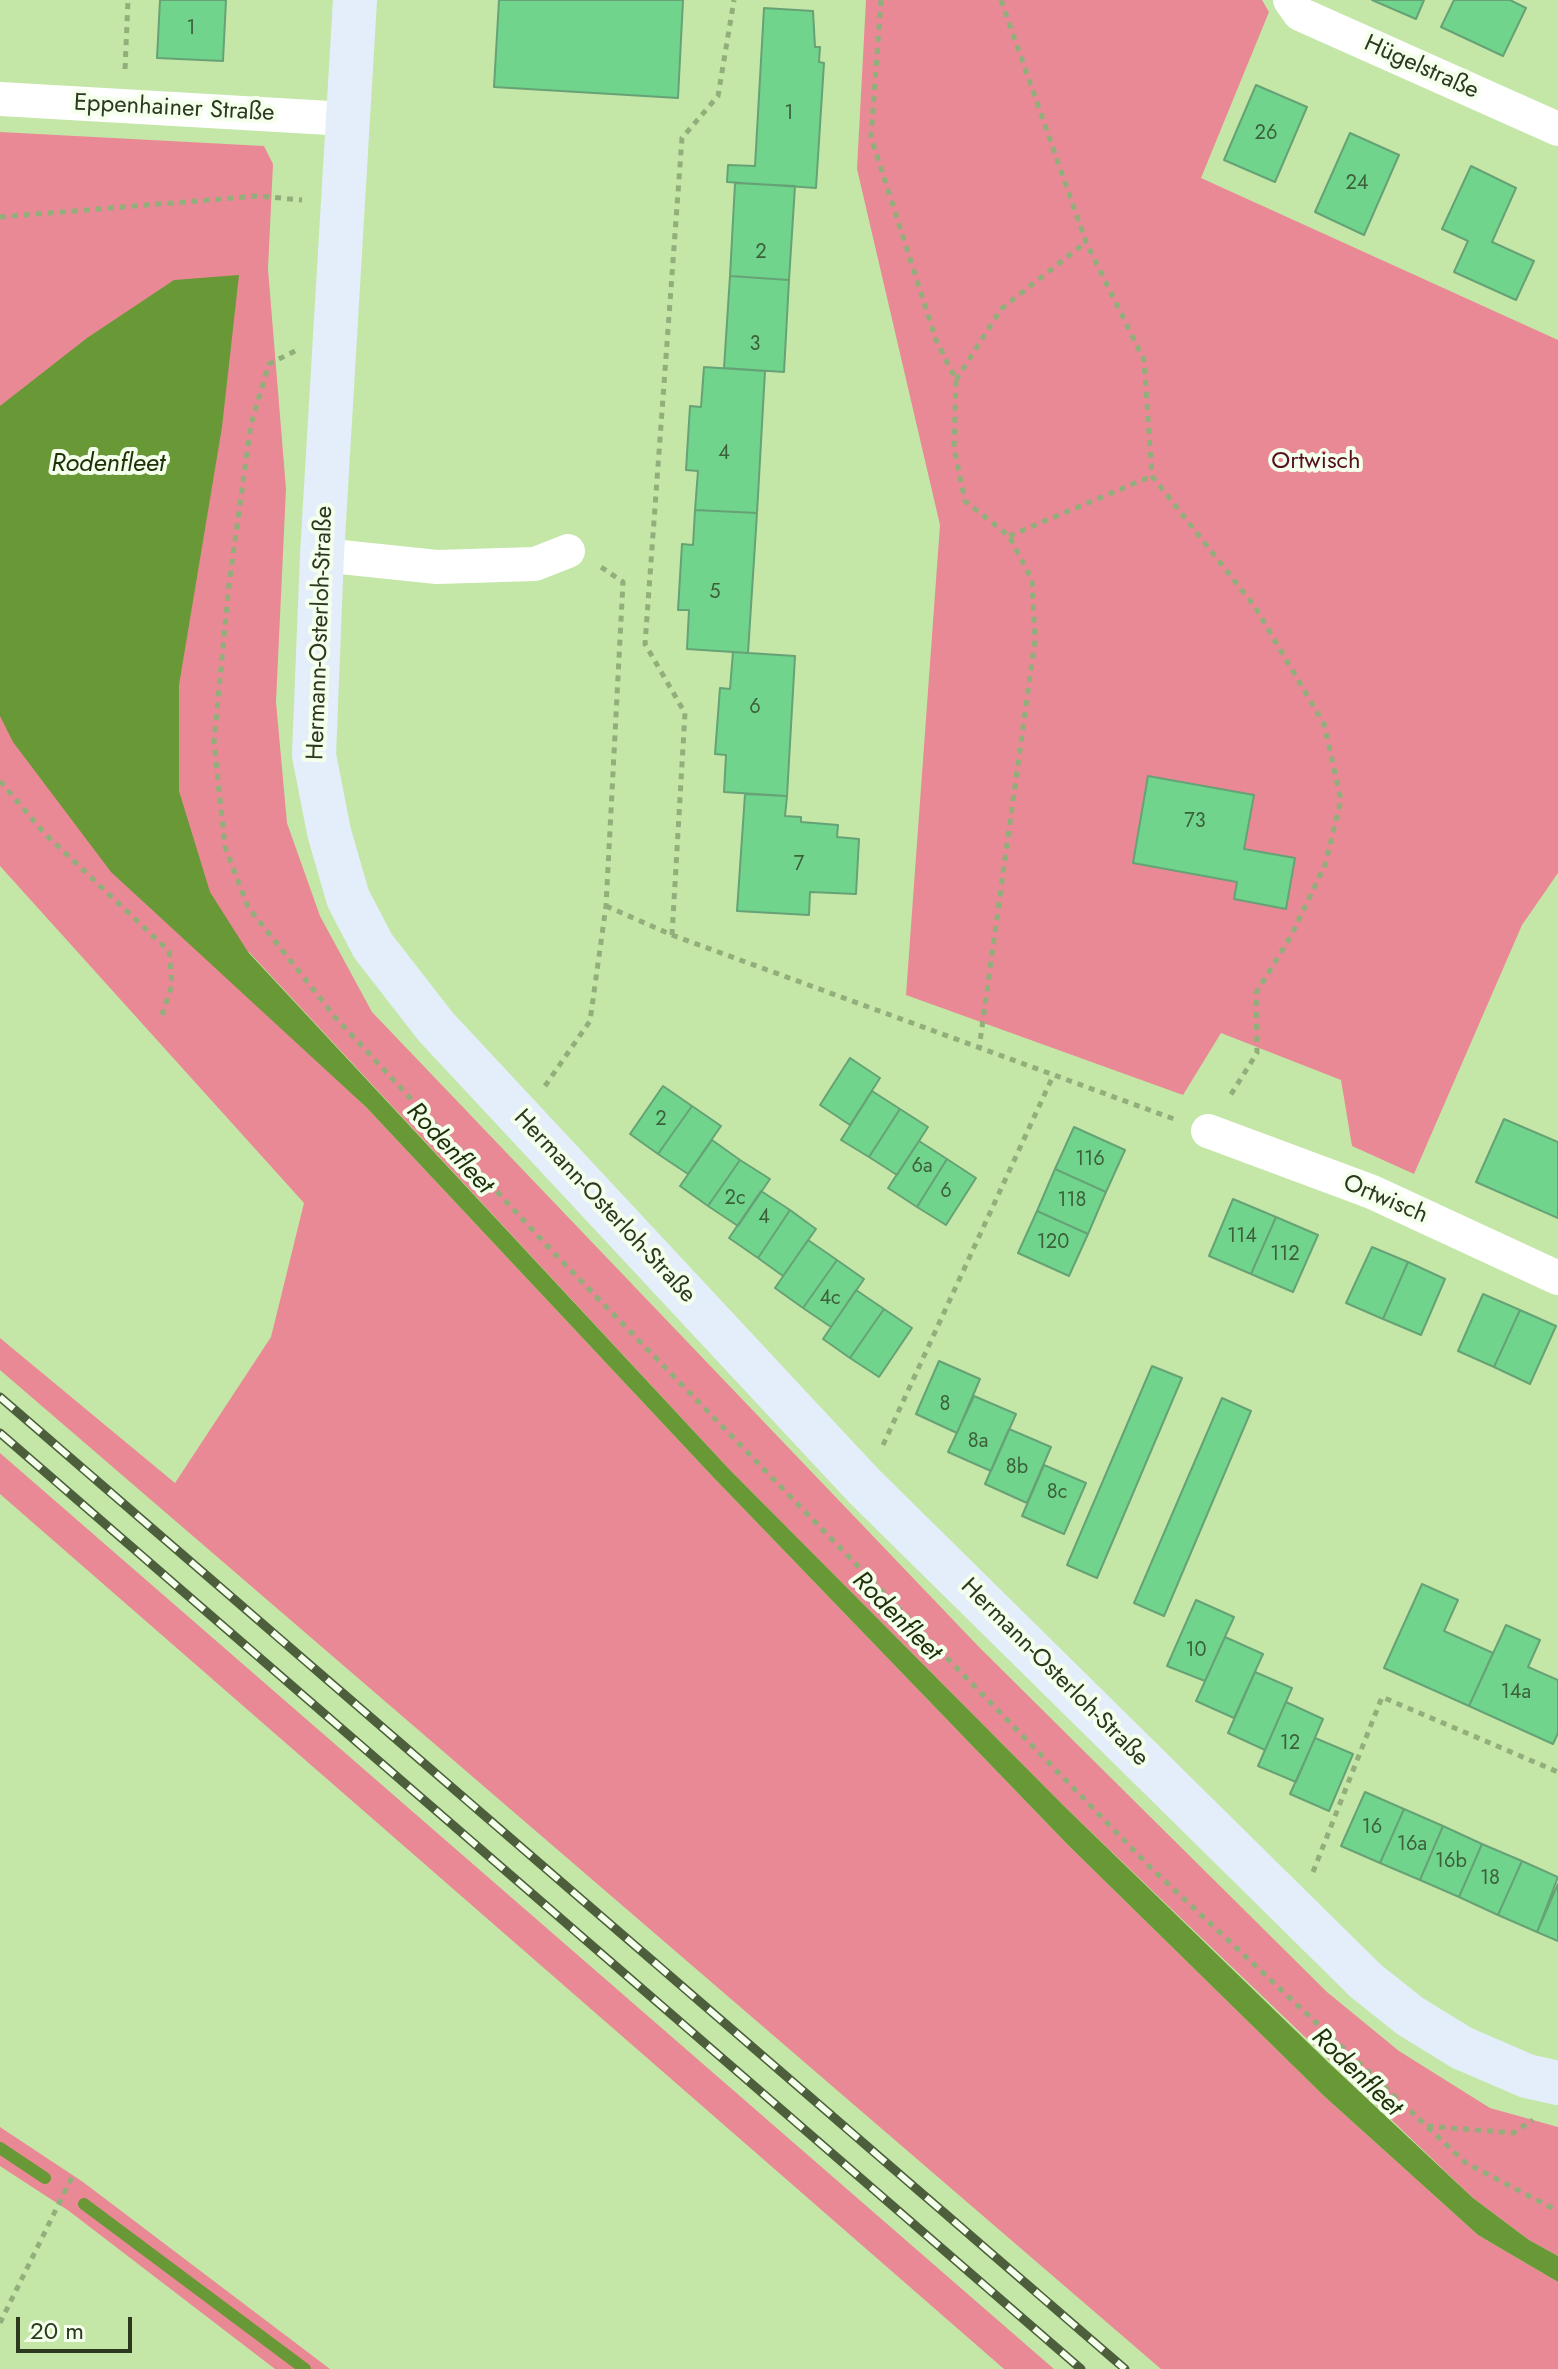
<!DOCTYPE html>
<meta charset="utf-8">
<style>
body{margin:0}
#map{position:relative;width:1558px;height:2369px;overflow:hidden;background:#c4e7a8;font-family:Jost,sans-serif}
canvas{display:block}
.scale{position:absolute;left:16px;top:2317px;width:116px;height:36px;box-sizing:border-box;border:4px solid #2b391f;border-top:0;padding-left:10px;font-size:24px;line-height:28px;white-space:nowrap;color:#2b391f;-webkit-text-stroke:6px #f4ffec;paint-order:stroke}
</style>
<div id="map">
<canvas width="1558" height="2369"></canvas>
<div class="scale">20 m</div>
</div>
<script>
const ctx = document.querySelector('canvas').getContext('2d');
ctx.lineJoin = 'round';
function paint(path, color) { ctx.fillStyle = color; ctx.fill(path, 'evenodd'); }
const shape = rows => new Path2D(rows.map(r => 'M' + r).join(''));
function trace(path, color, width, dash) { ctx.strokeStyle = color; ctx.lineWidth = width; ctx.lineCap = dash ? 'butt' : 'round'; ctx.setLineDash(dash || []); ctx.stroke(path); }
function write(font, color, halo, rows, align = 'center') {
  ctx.font = font + ' Jost,sans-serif'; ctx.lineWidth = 8; ctx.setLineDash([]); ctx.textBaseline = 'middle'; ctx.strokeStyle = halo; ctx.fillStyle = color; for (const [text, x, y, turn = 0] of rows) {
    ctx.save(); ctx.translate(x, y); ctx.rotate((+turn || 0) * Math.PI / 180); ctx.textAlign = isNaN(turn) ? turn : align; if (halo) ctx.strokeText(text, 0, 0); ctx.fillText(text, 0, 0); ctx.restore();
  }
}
paint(shape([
 [866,0,1262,0,1269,12,1201,178,1558,340,1558,873,1522,925,1414,1174,1352,1146,1341,1080,1221,1033,1183,1095,906,995,940,525,857,169],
 [0,132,264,146,273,164,268,269,286,489,276,702,287,823,320,916,372,1012,979,1647,1327,1992,1399,2051,1490,2108,1558,2127,1558,2256,1529,2240,1473,2198,1064,1806,729,1469,249,952,223,972,366,1107,713,1477,1067,1844,1324,2096,1478,2235,1558,2282,1558,2369,1161,2369,0,1370,0,1338,175,1483,271,1337,304,1203,0,866],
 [0,1453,1054,2369,1004,2369,0,1494],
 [0,2127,83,2182,330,2369,275,2369,69,2211,0,2166]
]), '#e98996');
paint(shape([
 [239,275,222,427,179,685,179,791,210,892,248,952,729,1469,1064,1806,1329,2063,1473,2198,1529,2240,1558,2256,1558,2282,1478,2235,1324,2096,1067,1844,713,1477,366,1107,111,872,13,742,0,716,0,406,87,338,174,280]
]), '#699936');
trace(shape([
 [0,2148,45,2178],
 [84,2204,305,2369]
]), '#699936', 12);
const building = shape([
 [160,0,226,0,223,61,157,58,160,0],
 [499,0,683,0,678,98,494,87,499,0],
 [1372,0,1424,0,1416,19,1372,0],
 [1454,0,1510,0,1526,8,1503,56,1441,27,1454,0],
 [764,8,813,11,815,47,820,47,819,62,824,63,816,188,727,182,728,165,755,166,764,8],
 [1256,85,1307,107,1275,182,1224,160,1256,85],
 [1350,133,1399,155,1364,235,1315,212,1350,133],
 [1471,166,1516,188,1492,242,1534,261,1516,300,1454,272,1468,241,1442,229,1471,166],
 [735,183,795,186,789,280,730,276,735,183],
 [730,276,789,280,784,372,724,368,730,276],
 [704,367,765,371,757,513,695,510,698,471,686,470,690,406,701,407,704,367],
 [695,510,757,513,748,653,687,649,689,610,678,610,682,544,693,545,695,510],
 [733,652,795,656,787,796,724,792,726,755,715,754,720,688,730,689,733,652],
 [1148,776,1254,795,1244,849,1295,858,1286,909,1234,899,1237,882,1133,863,1148,776],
 [745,794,787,796,785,816,801,817,801,822,838,825,837,837,859,839,856,894,810,892,809,915,737,911,745,794],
 [850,1058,880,1078,850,1125,820,1105,850,1058],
 [663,1086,692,1106,658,1154,630,1134,663,1086],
 [872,1091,900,1109,869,1157,841,1140,872,1091],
 [692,1106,721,1126,688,1174,658,1154,692,1106],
 [900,1109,928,1127,897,1175,869,1157,900,1109],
 [1504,1119,1558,1142,1558,1218,1476,1182,1504,1119],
 [1074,1127,1125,1150,1106,1192,1055,1169,1074,1127],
 [712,1140,740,1160,708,1206,680,1186,712,1140],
 [919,1141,947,1159,917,1207,888,1188,919,1141],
 [947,1159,976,1178,946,1225,917,1207,947,1159],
 [740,1160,770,1179,738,1226,708,1206,740,1160],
 [1055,1169,1106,1192,1088,1234,1037,1211,1055,1169],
 [761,1191,790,1210,758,1258,729,1238,761,1191],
 [1233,1199,1276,1217,1251,1274,1209,1256,1233,1199],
 [790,1210,816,1229,783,1276,758,1258,790,1210],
 [1037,1211,1088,1234,1069,1276,1018,1253,1037,1211],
 [1276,1217,1318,1235,1293,1292,1251,1274,1276,1217],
 [808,1240,837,1260,803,1308,775,1288,808,1240],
 [1372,1247,1408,1262,1383,1319,1346,1303,1372,1247],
 [837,1260,864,1279,831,1327,803,1308,837,1260],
 [1408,1262,1445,1279,1421,1335,1383,1319,1408,1262],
 [856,1290,884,1309,850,1358,823,1339,856,1290],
 [1483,1294,1520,1310,1494,1367,1458,1351,1483,1294],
 [884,1309,912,1328,879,1377,850,1358,884,1309],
 [1520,1310,1556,1326,1530,1384,1494,1367,1520,1310],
 [939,1361,980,1379,957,1433,916,1414,939,1361],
 [1152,1366,1182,1378,1097,1578,1067,1565,1152,1366],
 [974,1396,1016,1414,991,1471,948,1452,974,1396],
 [1222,1398,1251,1411,1164,1616,1134,1603,1222,1398],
 [1009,1429,1051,1447,1027,1503,985,1484,1009,1429],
 [1044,1465,1086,1483,1064,1534,1022,1516,1044,1465],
 [1422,1584,1458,1600,1444,1631,1493,1653,1469,1706,1384,1668,1422,1584],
 [1196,1600,1234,1617,1205,1681,1167,1666,1196,1600],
 [1506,1625,1540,1640,1528,1667,1558,1680,1558,1733,1553,1744,1469,1706,1506,1625],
 [1225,1637,1263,1654,1234,1718,1196,1701,1225,1637],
 [1255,1672,1292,1688,1265,1750,1228,1733,1255,1672],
 [1286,1702,1323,1719,1296,1782,1258,1766,1286,1702],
 [1315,1738,1353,1754,1329,1811,1290,1794,1315,1738],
 [1365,1792,1404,1809,1380,1863,1341,1846,1365,1792],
 [1404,1809,1443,1826,1420,1880,1380,1863,1404,1809],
 [1443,1826,1482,1844,1459,1897,1420,1880,1443,1826],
 [1482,1844,1522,1861,1498,1915,1459,1897,1482,1844],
 [1522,1861,1558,1877,1537,1932,1498,1915,1522,1861],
 [1558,1884,1558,1941,1537,1932,1558,1884]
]);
paint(building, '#70d48c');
trace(building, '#66a275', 2);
trace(shape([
 [881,0,871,137,936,340,956,380,954,448,965,501,1009,536,1032,580,1035,640,979,1049],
 [1001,0,1086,242,1144,360,1152,476,1255,607,1324,724,1341,800,1325,865,1291,936,1256,993,1257,1053,1228,1099],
 [125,69,128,0],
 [0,217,258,196,302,200],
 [295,351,269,364,251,424,229,584,214,742,225,847,248,907,335,1017,553,1252,1150,1867,1466,2163,1558,2211],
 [956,380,1001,309,1086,242],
 [1009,536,1152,476],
 [0,781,45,834,169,951,172,985,162,1015],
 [606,906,672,935,1174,1119],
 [672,935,685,713,645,644,682,138,718,96,734,0],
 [545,1086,590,1021,606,906,623,582,598,565],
 [883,1445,1053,1076],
 [1313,1872,1382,1697,1558,1772],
 [1427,2126,1513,2133,1533,2120],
 [0,2323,74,2173]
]), '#92ae7b', 5, [6, 6]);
trace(shape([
 [1290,0,1300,14,1558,129],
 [0,99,347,119],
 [322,555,437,567,535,564,568,551],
 [1208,1131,1372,1192,1558,1278]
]), '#fff', 34);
trace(shape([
 [355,0,322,555,314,755,329,832,348,898,373,946,436,1027,864,1486,1366,1981,1410,2016,1462,2048,1527,2076,1558,2083]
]), '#e3eefa', 44);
const rail = shape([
 [0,1397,1125,2369],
 [0,1433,1081,2369]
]);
trace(rail, '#4c5e3c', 9);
trace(rail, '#f4ffec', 6, [18]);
write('20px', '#3c603a', null, [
 ["1",191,29],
 ["1",789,114],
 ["26",1266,134],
 ["24",1357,184],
 ["2",761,253],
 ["3",755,345],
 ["4",724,454],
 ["5",715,593],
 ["6",755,708],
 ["73",1195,822],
 ["7",799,865],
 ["2",661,1120],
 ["116",1090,1160],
 ["6a",922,1167],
 ["6",946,1192],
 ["2c",735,1199],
 ["118",1072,1201],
 ["4",764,1218],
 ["114",1242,1237],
 ["120",1053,1243],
 ["112",1285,1255],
 ["4c",830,1299],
 ["8",945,1405],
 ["8a",978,1442],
 ["8b",1017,1468],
 ["8c",1057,1493],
 ["10",1196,1651],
 ["14a",1516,1693],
 ["12",1290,1744],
 ["16",1372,1828],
 ["16a",1412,1845],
 ["16b",1451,1862],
 ["18",1490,1879]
]);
write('24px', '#2b391f', '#f4ffec', [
 ["Hügelstraße",1421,68,24],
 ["Eppenhainer Straße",174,109,3],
 ["Hermann-Osterloh-Straße",321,633,-88],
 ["Ortwisch",1385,1200,23],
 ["Hermann-Osterloh-Straße",604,1207,47],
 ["Hermann-Osterloh-Straße",1054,1673,45]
]);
write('24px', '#561022', '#f4ffec', [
 ["Ortwisch",1316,462]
]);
write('italic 26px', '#1d3008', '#f4ffec', [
 ["Rodenfleet",108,465],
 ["Rodenfleet",449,1149,47],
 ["Rodenfleet",896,1617,45],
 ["Rodenfleet",1356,2073,44]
]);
</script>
